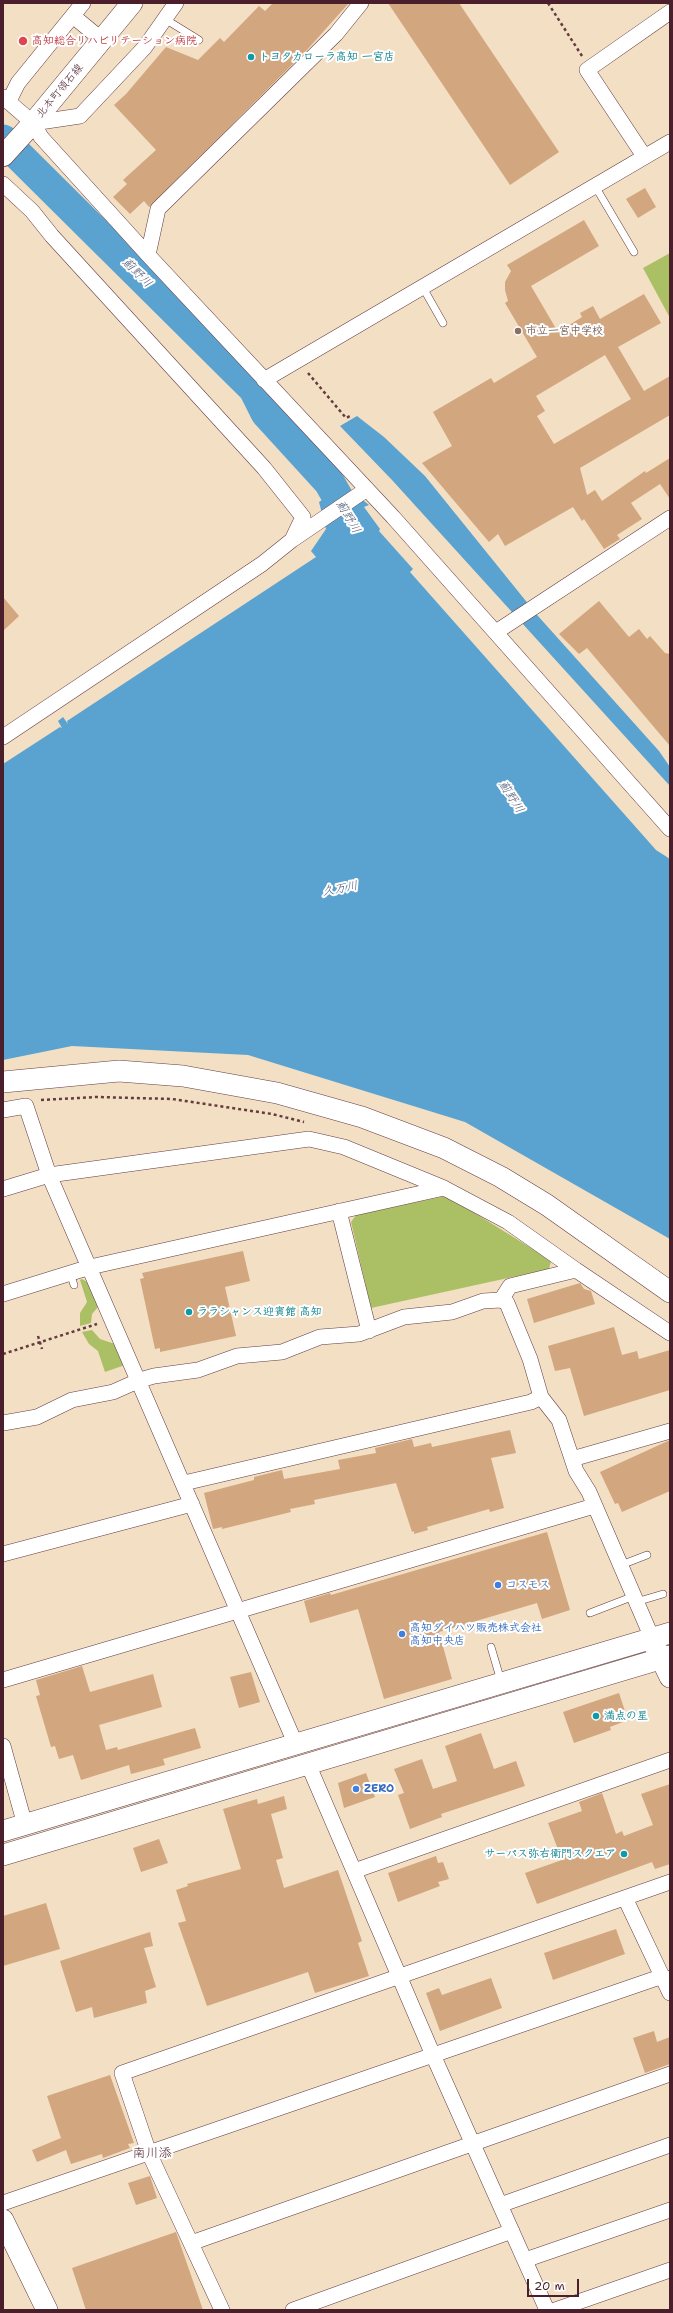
<!DOCTYPE html>
<meta charset="utf-8">
<style>
body{margin:0}
#map{position:relative;width:673px;height:2313px;overflow:hidden;background:#f3dfc3;font-family:"Shantell Sans",sans-serif}
canvas{display:block}
.frame{position:absolute;inset:0;border:4px solid #4a1f2b;pointer-events:none}
.scale{position:absolute;left:527px;top:2279px;width:52px;height:18px;box-sizing:border-box;border:2px solid #4a1f2b;border-top:0;padding-left:5px;font-size:12px;line-height:14px;white-space:nowrap;color:#4a1f2b;-webkit-text-stroke:3px #fff;paint-order:stroke}
</style>
<div id="map">
<canvas width="673" height="2313"></canvas>
<div class="frame"></div>
<div class="scale">20 m</div>
</div>
<script>
const ctx = document.querySelector('canvas').getContext('2d');
ctx.lineJoin = 'round';
function paint(path, color) { ctx.fillStyle = color; ctx.fill(path, 'evenodd'); }
const shape = rows => new Path2D(rows.map(r => 'M' + r).join(''));
function trace(path, color, width, dash) { ctx.strokeStyle = color; ctx.lineWidth = width; ctx.lineCap = dash ? 'butt' : 'round'; ctx.setLineDash(dash || []); ctx.stroke(path); }
function write(font, color, halo, rows, align = 'center') {
  ctx.font = font + ' "Shantell Sans","Klee One",sans-serif'; ctx.lineWidth = 4; ctx.setLineDash([]); ctx.textBaseline = 'middle'; ctx.strokeStyle = halo; ctx.fillStyle = color; for (const [text, x, y, turn = 0] of rows) {
    ctx.save(); ctx.translate(x, y); ctx.rotate((+turn || 0) * Math.PI / 180); ctx.textAlign = isNaN(turn) ? turn : align; if (halo) ctx.strokeText(text, 0, 0); ctx.fillText(text, 0, 0); ctx.restore();
  }
}
paint(shape([
 [670,253,670,318,643,268],
 [441,1197,449,1197,539,1253,551,1261,549,1269,371,1308,351,1222,356,1215],
 [82,1279,89,1283,99,1306,92,1314,91,1323,80,1326,80,1313,87,1302,80,1280],
 [92,1330,100,1339,115,1344,125,1365,105,1372,98,1351,89,1344,82,1332]
]), '#abc065');
paint(shape([
 [357,416,384,437,425,476,538,616,659,751,670,767,670,786,392,480,340,426],
 [344,485,369,505,364,507,380,529,379,531,413,569,410,572,656,850,670,859,670,1239,465,1122,248,1055,72,1046,3,1060,3,764,60,727,62,728,58,721,63,717,68,724,67,721,316,557,311,551,326,529,319,502]
]), '#5aa3d1');
trace(shape([
 [3,140,254,389,266,413,329,482,356,529]
]), '#5aa3d1', 31);
paint(shape([
 [273,3,349,3,305,52,149,207,144,201,130,214,113,197,127,184,123,180,156,150,114,105,126,94,166,47,198,60,220,38,224,42,259,6,265,11],
 [388,3,459,3,559,152,510,185],
 [645,188,656,207,638,218,626,199],
 [584,220,599,246,531,286,558,332,582,317,580,313,593,306,600,319,644,294,661,323,618,347,644,391,670,376,670,415,580,468,587,495,595,490,602,501,645,471,646,473,670,458,670,499,660,484,631,503,642,519,617,535,620,539,604,549,584,519,582,521,573,507,505,546,498,534,489,542,422,463,452,446,433,412,491,378,494,383,537,357,505,303,508,301,505,290,505,282,511,271,507,265],
 [605,355,631,399,554,444,537,416,545,411,536,396],
 [3,597,19,616,3,631],
 [599,601,629,637,639,629,647,639,650,636,665,653,670,654,670,746,587,648,579,654,559,634],
 [243,1251,250,1281,225,1287,236,1336,160,1352,160,1348,155,1349,140,1279,144,1278,142,1273],
 [580,1283,584,1289,591,1291,595,1304,534,1323,527,1299],
 [614,1327,622,1355,637,1351,639,1359,670,1350,670,1390,584,1416,570,1368,555,1371,548,1346],
 [510,1430,516,1453,491,1458,504,1508,490,1512,489,1509,427,1527,428,1530,414,1534,414,1531,412,1532,396,1483,314,1500,315,1504,290,1509,291,1512,222,1529,222,1527,213,1529,204,1493,254,1480,254,1477,282,1470,284,1479,340,1469,338,1460,376,1453,375,1448,412,1439,414,1447,431,1443,432,1447],
 [670,1440,670,1491,622,1512,618,1503,615,1504,600,1472],
 [547,1532,570,1610,542,1619,537,1603,439,1632,452,1679,384,1699,358,1609,310,1623,304,1601,330,1593,331,1595],
 [82,1666,90,1692,153,1674,162,1707,99,1725,106,1750,117,1747,118,1750,195,1728,201,1748,163,1759,165,1765,131,1774,129,1765,81,1780,73,1755,59,1759,55,1746,51,1747,36,1696,40,1695,36,1680],
 [251,1672,260,1702,239,1708,230,1677],
 [619,1693,628,1720,610,1727,611,1730,574,1743,563,1712],
 [481,1733,494,1769,516,1761,525,1786,441,1814,442,1817,410,1829,398,1795,404,1793,394,1769,422,1759,433,1789,457,1781,445,1746],
 [366,1773,375,1797,344,1808,338,1783],
 [670,1784,670,1864,655,1869,652,1862,537,1904,525,1873,562,1860,548,1823,582,1811,579,1802,602,1793,616,1834,622,1831,624,1836,653,1825,641,1794],
 [284,1796,287,1809,271,1814,283,1858,276,1860,284,1888,338,1870,362,1941,358,1943,369,1976,315,1993,308,1972,207,2006,178,1923,186,1921,176,1890,188,1886,187,1884,241,1869,223,1809,257,1799,258,1804],
 [159,1839,168,1863,141,1872,133,1848],
 [436,1856,438,1863,443,1862,449,1879,438,1882,440,1886,398,1902,388,1873],
 [46,1903,60,1949,3,1966,3,1916],
 [616,1929,625,1954,553,1980,544,1953],
 [150,1932,153,1946,144,1948,156,1987,145,1991,147,2003,94,2018,92,2007,76,2012,60,1961],
 [491,1978,502,2008,440,2031,426,1993,439,1988,442,1995],
 [654,2031,657,2042,670,2037,670,2064,645,2073,633,2038],
 [110,2075,134,2143,128,2144,130,2148,103,2158,102,2154,71,2164,66,2150,37,2162,32,2150,61,2138,47,2096],
 [150,2176,157,2198,136,2205,128,2183],
 [176,2232,203,2310,86,2310,72,2268]
]), '#d2a67e');
const lane = shape([
 [165,19,199,40],
 [595,186,634,252],
 [422,286,443,323],
 [70,1273,74,1285],
 [621,1565,647,1555],
 [636,1602,663,1594],
 [590,1613,634,1596],
 [491,1647,501,1681]
]);
const street = shape([
 [73,16,102,40],
 [3,97,33,123,41,137,148,255,393,517,670,829],
 [9,101,18,83,83,3],
 [33,123,80,116,145,47,176,3],
 [644,156,587,70,670,12],
 [3,184,32,211,52,236,264,468,303,517,292,540],
 [148,255,158,209,336,34,361,3],
 [264,380,670,142],
 [496,632,670,518],
 [3,737,262,564,292,540,367,489],
 [3,1110,26,1106,49,1175,296,1745],
 [3,1189,49,1175,309,1139,344,1147,444,1188,508,1222,576,1270],
 [339,1211,369,1331],
 [3,1294,90,1267,444,1188],
 [501,1300,510,1286,576,1270,670,1333],
 [3,1423,37,1417,72,1400,113,1392,140,1380,154,1376,198,1370,237,1356,282,1352,320,1337,359,1334,404,1317,452,1312,483,1301,501,1300,507,1303,509,1308,530,1359,541,1397,559,1420,576,1471,589,1492,652,1638],
 [572,1459,670,1431],
 [184,1483,531,1402,541,1397],
 [3,1554,192,1504],
 [3,1680,594,1506],
 [3,1746,25,1825],
 [308,1764,433,2055,547,2310],
 [354,1871,670,1760],
 [625,1898,670,1993],
 [3,2203,663,1976],
 [500,2205,670,2145],
 [191,2243,670,2074],
 [525,2260,670,2210],
 [222,2310,149,2153,122,2073,670,1882],
 [293,2310,512,2231],
 [555,2310,670,2270]
]);
const secondary = shape([
 [3,156,33,123,132,3],
 [3,1082,119,1071,183,1076,277,1093,362,1117,444,1148,501,1177,547,1205,670,1292],
 [655,1646,670,1677],
 [3,1831,670,1633],
 [3,1855,670,1656],
 [3,2220,47,2310]
]);
trace(lane, '#633c42', 8);
trace(street, '#633c42', 16);
trace(secondary, '#633c42', 22);
trace(shape([
 [548,3,582,56],
 [308,373,346,418,352,415],
 [41,1100,97,1097,172,1099,272,1114,304,1122],
 [38,1336,42,1349],
 [3,1354,97,1324]
]), '#633c42', 2.5, [3, 3]);
trace(lane, '#fff', 7);
trace(street, '#fff', 15);
trace(secondary, '#fff', 21);
for (const [x, y, r, color] of [
 [23,41,5,"#e0444e"],
 [251,57,4,"#0f9aa8"],
 [518,331,4,"#8d6e63"],
 [189,1312,4,"#0f9aa8"],
 [498,1585,4,"#3f7fe0"],
 [402,1634,4,"#3f7fe0"],
 [596,1716,4,"#0f9aa8"],
 [356,1789,4,"#3f7fe0"],
 [624,1854,4,"#0f9aa8"]
]) { const dot = new Path2D(); dot.arc(x, y, r, 0, 2 * Math.PI); ctx.fillStyle = color; ctx.fill(dot); trace(dot, '#fff', 1.5); }
write('bold 11px', '#be3a42', '#fff', [
 ["高知総合リハビリテーション病院",32,41]
], 'left');
write('bold 11px', '#0d838f', '#fff', [
 ["トヨタカローラ高知 一宮店",259,57],
 ["ララシャンス迎賓館 高知",197,1312],
 ["満点の星",604,1716],
 ["サーパス弥右衛門スクエア",616,1854,"right"]
], 'left');
write('11px', '#4a1f2b', '#fff', [
 ["北本町領石線",60,91,-50]
]);
write('bold 11px', '#785e54', '#fff', [
 ["市立一宮中学校",526,331]
], 'left');
write('bold 11px', '#366cbe', '#fff', [
 ["コスモス",506,1585],
 ["高知ダイハツ販売株式会社",410,1628],
 ["高知中央店",410,1641],
 ["ZERO",364,1789]
], 'left');
write('italic 12px', '#515a76', '#fff', [
 ["薊野川",137,273,45],
 ["薊野川",348,517,60],
 ["薊野川",511,797,58],
 ["久万川",340,889,-10]
]);
write('13px', '#4a1f2b', '#fff', [
 ["南川添",152,2154]
]);
</script>
